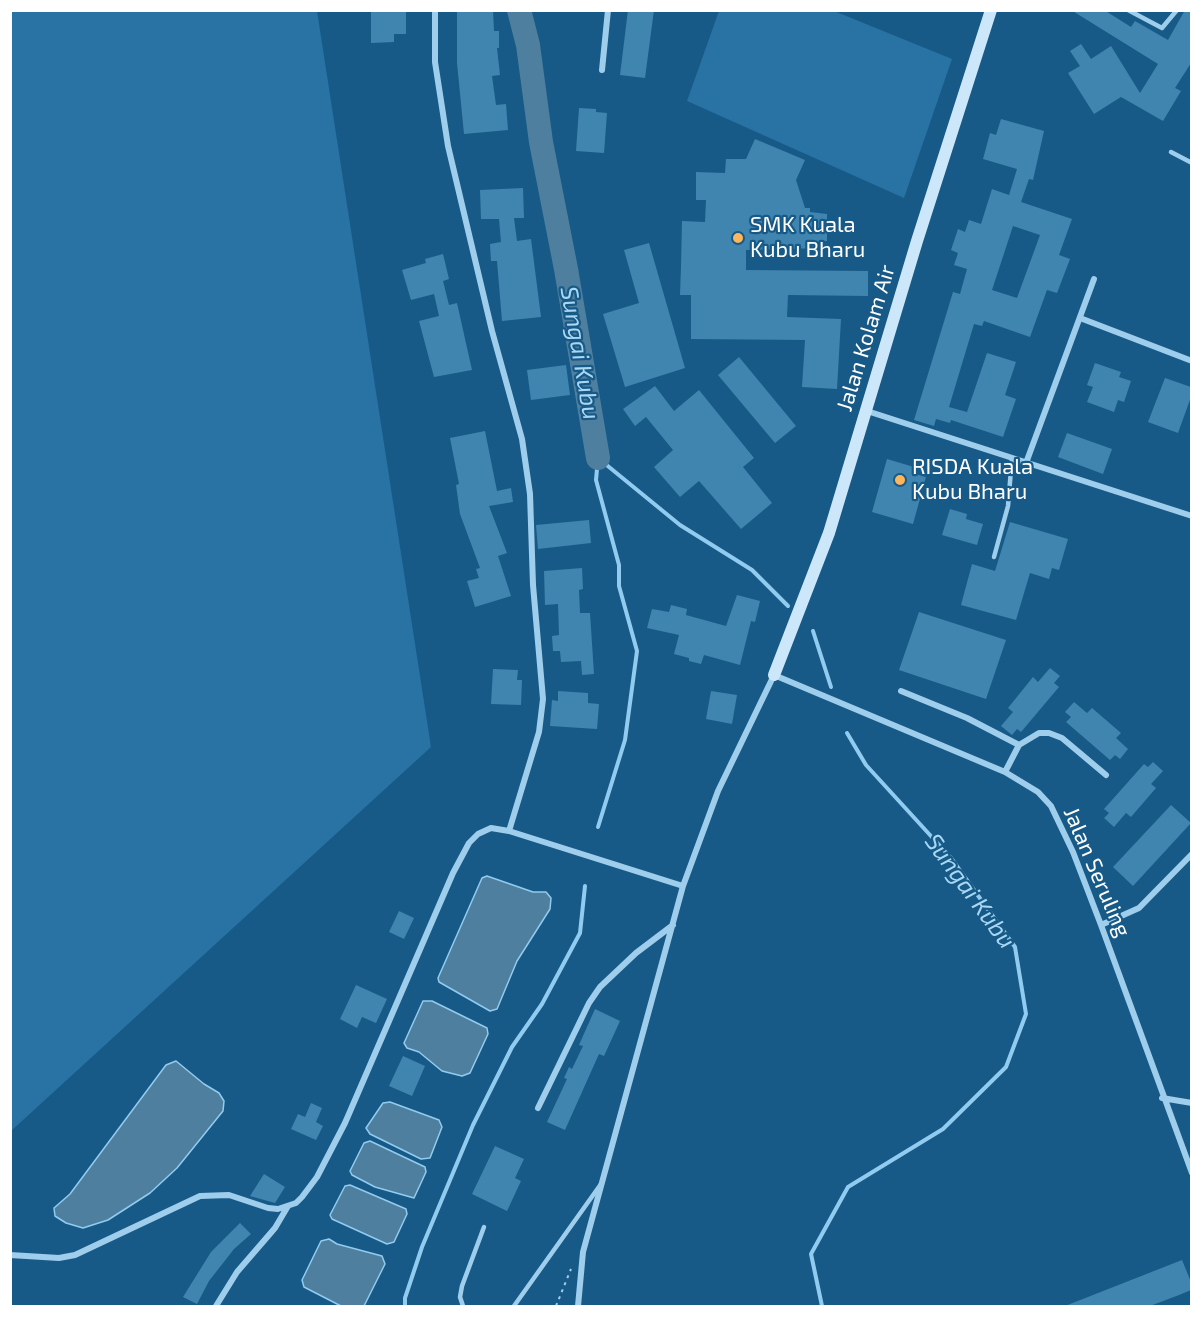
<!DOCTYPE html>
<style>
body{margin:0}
#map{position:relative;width:1202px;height:1317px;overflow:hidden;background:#185a87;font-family:"Exo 2",sans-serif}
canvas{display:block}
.frame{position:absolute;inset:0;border:12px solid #fff;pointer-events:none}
</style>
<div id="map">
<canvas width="1202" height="1317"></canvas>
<div class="frame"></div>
</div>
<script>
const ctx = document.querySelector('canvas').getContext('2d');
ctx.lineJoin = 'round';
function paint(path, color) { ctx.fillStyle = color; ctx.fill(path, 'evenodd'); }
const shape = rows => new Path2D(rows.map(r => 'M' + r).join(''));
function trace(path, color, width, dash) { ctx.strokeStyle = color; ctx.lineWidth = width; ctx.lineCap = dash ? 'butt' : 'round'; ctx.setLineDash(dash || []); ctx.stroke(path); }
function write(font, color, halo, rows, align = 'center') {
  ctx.font = font + ' "Exo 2",sans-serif'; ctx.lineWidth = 4.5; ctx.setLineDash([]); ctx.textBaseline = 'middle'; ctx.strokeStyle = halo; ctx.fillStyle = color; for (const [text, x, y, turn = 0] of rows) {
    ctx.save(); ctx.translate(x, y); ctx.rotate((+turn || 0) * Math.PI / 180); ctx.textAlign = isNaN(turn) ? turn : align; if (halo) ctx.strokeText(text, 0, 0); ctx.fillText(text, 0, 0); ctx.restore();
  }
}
paint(shape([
 [11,10,317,11,431,747,11,1131],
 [719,11,834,11,952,59,904,198,687,101]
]), '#2873a4');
const water = shape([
 [487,876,533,892,546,892,551,898,550,909,517,961,497,1009,490,1011,439,982,438,978,482,878,487,876],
 [423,1001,432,1001,487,1028,488,1034,470,1073,462,1076,442,1071,419,1052,407,1048,404,1043,423,1001],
 [176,1061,204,1084,219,1093,224,1101,223,1111,177,1168,150,1193,108,1220,83,1228,66,1223,55,1216,54,1208,70,1194,166,1065,176,1061],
 [390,1102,439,1120,442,1127,430,1158,421,1159,370,1134,366,1128,383,1103,390,1102],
 [370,1141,425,1167,426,1172,414,1198,375,1187,352,1175,350,1171,364,1143,370,1141],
 [350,1185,406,1209,407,1214,394,1242,387,1244,332,1219,330,1215,345,1186,350,1185],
 [329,1239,337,1244,382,1256,385,1264,364,1306,341,1306,304,1287,302,1280,321,1241,329,1239]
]);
paint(water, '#4f7f9f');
trace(water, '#91ccf0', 1.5);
trace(shape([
 [598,458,680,525,752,570,788,606],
 [813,631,831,687],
 [598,827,625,740,637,651,619,586,619,565,596,480,598,458],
 [405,1306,405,1298,422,1247,473,1125,512,1047,542,1004,580,933,585,886],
 [822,1306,811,1254,848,1187,943,1129,1006,1067,1026,1014,1015,947,951,858,866,765,847,733]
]), '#91ccf0', 4);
trace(shape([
 [519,10,528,45,541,142,566,269,598,458]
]), '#4f7f9f', 24);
paint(shape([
 [371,10,406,10,406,34,394,34,394,42,371,43],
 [493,10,494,31,499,31,499,48,497,48,500,75,492,76,496,105,506,104,508,130,464,134,457,63,457,12],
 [628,10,654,10,645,78,620,75],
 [1071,10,1104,10,1131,27,1135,21,1168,40,1185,10,1191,10,1191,63,1175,88,1181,91,1163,121,1121,97,1094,114,1068,73,1080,66,1070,51,1081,44,1091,59,1111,46,1140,93,1158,64],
 [579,108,596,109,596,112,607,113,604,153,576,151],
 [1001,119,1044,131,1033,180,1029,179,1021,202,1072,219,1059,255,1070,259,1057,293,1047,290,1030,337,984,321,982,326,974,324,949,407,967,412,987,353,1016,362,1005,395,1016,399,1003,437,951,420,950,423,936,419,934,426,914,420,953,292,960,294,967,269,954,265,958,253,951,250,958,229,965,232,969,220,981,224,992,189,1009,195,1017,169,983,159,990,133,996,135],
 [1013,226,1040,235,1017,298,992,290],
 [755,139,805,160,796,180,805,208,810,208,810,212,827,214,827,241,823,241,824,248,746,250,746,270,868,271,868,296,788,295,787,317,841,319,837,389,802,387,805,340,691,339,691,295,680,295,681,266,682,221,705,222,706,200,696,200,696,172,725,173,726,159,746,159],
 [523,188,524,218,514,218,517,241,531,239,541,317,502,321,497,261,491,261,490,244,501,242,499,219,481,219,480,190],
 [649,243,685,368,625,387,603,314,639,303,624,250],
 [443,254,449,279,443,281,449,305,457,303,472,370,434,377,419,321,439,316,434,294,411,300,402,270,426,263,425,259],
 [739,357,796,426,775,443,718,375],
 [1095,363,1121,372,1119,377,1131,381,1124,402,1118,400,1114,412,1087,402,1093,387,1087,385],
 [566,365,570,395,531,400,527,370],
 [1165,378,1191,387,1191,397,1178,433,1148,422],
 [655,386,674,411,699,390,754,458,743,467,772,503,741,529,699,481,680,497,654,467,673,450,646,417,635,426,623,409],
 [485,431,497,491,511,488,513,502,489,506,507,553,498,556,511,596,475,607,467,581,479,578,476,569,480,568,460,514,456,485,459,484,450,438],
 [1067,433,1112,449,1103,474,1058,457],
 [887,459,914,467,912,473,926,477,913,524,872,512],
 [950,509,967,514,966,519,983,524,977,545,942,535],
 [589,520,591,543,538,549,536,525],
 [1010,522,1068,539,1059,570,1052,568,1049,579,1030,573,1016,620,961,605,972,564,995,571],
 [582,568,583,589,579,590,580,613,590,613,594,674,582,675,581,661,561,662,560,651,553,651,552,636,559,635,558,604,545,605,544,571],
 [737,595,760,601,755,622,751,621,740,665,704,655,701,664,689,661,689,658,674,654,679,635,647,628,652,609,669,612,671,605,687,609,686,615,726,626],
 [919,612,1006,640,986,699,899,670],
 [1050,668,1060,676,1054,683,1059,687,1021,732,1017,729,1012,735,1001,726,1013,712,1008,708,1033,677,1038,682],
 [493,669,518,670,517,680,522,680,521,705,491,704],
 [558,691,588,693,588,703,599,704,597,729,550,726,552,700,558,701],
 [711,691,737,695,732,724,706,719],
 [1074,702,1087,713,1092,708,1121,733,1116,738,1128,749,1120,759,1115,755,1110,760,1066,722,1071,717,1065,712],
 [1153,762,1163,771,1151,784,1156,788,1131,817,1126,813,1114,827,1104,818,1109,813,1104,809,1144,764,1148,767],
 [1171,805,1191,823,1133,886,1113,867],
 [399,911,414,918,404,939,389,932],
 [356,985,387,999,376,1023,362,1017,357,1028,340,1019],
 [595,1009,620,1021,604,1056,599,1054,565,1130,547,1122,567,1079,564,1078,569,1067,572,1069,583,1046,579,1045],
 [403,1056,425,1066,412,1096,389,1086],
 [311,1103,322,1108,316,1122,323,1126,316,1140,291,1129,298,1114,305,1117],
 [495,1146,524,1159,515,1178,521,1181,507,1211,472,1194],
 [264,1174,285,1187,275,1203,250,1196],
 [240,1223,251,1234,234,1249,209,1281,197,1304,183,1297,211,1252],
 [1182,1260,1191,1282,1191,1290,1179,1295,1150,1306,1065,1306]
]), '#4084b0');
trace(shape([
 [556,1306,571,1269]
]), '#9fceed', 2, [3, 4.5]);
trace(shape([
 [1128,10,1162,28,1177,10],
 [1171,152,1192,163],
 [994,557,1008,506,1012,458],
 [463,1306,460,1297,462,1286,484,1227],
 [514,1306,601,1184]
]), '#9fceed', 4.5);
trace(shape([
 [435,10,435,62,448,146,492,331,522,439,530,494,533,585,543,699,539,732,509,831],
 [602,70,608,10],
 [1080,318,1192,361],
 [867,411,1192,516],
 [1026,463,1094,279],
 [901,691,967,718,1019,745],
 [1005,772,1019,745,1039,733,1049,733,1062,738,1106,775],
 [1101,925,1139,908,1192,854],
 [1162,1098,1192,1103],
 [538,1108,589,1003,600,987,636,953,673,925],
 [10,1255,59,1258,75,1255,200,1196,229,1195,268,1208,278,1209,296,1203,302,1197,317,1177,345,1123,453,873,469,843,478,834,491,828,509,831,683,886],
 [216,1306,237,1272,275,1228,288,1206],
 [578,1306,583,1252,683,886,718,791,774,675,1005,772,1038,792,1051,806,1073,852,1101,925,1192,1173]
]), '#9fceed', 6);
trace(shape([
 [774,675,829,533,917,241,991,10]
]), '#cce7f9', 12);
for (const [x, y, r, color] of [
 [738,238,6,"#ffb65b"],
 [900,480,6,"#ffb65b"]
]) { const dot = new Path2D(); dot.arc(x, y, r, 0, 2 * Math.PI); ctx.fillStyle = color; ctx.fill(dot); trace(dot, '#185a87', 2); }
write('22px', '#fff', '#185a87', [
 ["SMK Kuala",750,225],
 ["Kubu Bharu",750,250],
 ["RISDA Kuala",912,467],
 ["Kubu Bharu",912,492]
], 'left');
write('22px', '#fff', '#185a87', [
 ["Jalan Kolam Air",866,338,-73],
 ["Jalan Seruling",1097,872,67]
]);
write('italic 24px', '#aad8f4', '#185a87', [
 ["Sungai Kubu",580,353,80],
 ["Sungai Kubu",970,891,54]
]);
</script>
